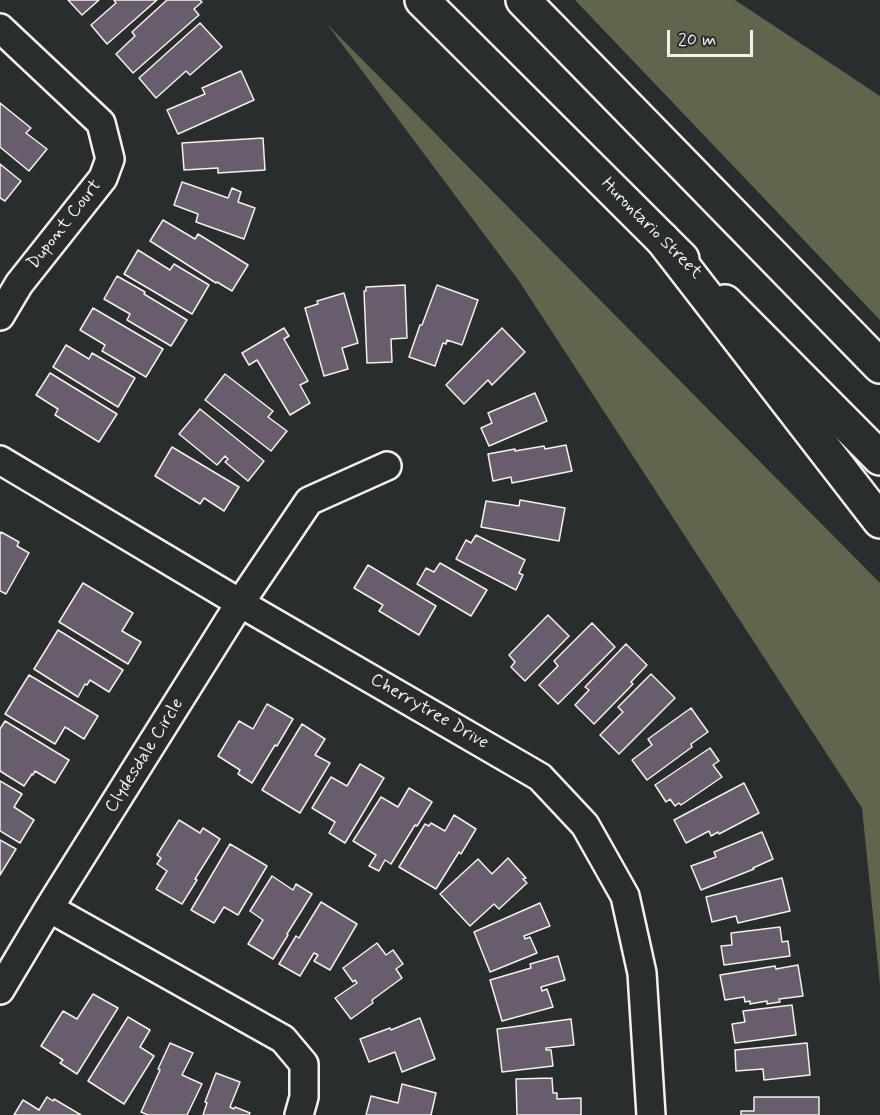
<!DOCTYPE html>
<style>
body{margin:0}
#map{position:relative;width:880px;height:1115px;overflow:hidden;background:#2a2d2e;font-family:Mynerve,sans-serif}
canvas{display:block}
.scale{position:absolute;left:667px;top:30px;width:86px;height:27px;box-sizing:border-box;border:3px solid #f4f1e8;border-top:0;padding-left:8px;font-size:18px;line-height:21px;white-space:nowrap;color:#f4f1e8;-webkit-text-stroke:4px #2a2d2e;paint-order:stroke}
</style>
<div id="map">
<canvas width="880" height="1115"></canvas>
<div class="scale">20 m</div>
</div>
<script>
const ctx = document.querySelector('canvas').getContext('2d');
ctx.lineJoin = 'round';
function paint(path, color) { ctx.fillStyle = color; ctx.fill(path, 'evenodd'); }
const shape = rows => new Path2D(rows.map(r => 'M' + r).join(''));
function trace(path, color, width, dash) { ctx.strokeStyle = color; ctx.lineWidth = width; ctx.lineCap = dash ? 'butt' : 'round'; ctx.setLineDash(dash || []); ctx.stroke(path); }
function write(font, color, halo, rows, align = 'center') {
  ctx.font = font + ' Mynerve,sans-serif'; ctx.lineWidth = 4.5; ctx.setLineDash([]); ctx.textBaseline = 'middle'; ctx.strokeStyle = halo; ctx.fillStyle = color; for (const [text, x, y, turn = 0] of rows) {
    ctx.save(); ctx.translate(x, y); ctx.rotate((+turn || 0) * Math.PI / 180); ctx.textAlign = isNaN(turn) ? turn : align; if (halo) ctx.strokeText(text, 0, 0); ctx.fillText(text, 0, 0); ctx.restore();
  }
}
paint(shape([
 [575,0,735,0,880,96,880,320],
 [327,24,880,583,880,985,862,808,519,281]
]), '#5f664d');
const building = shape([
 [68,0,99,0,82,15,68,0],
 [114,0,157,0,107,44,91,25,116,3,114,0],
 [167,0,200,0,202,2,194,9,199,15,133,73,116,54,135,36,132,32,167,0],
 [200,23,222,47,190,75,186,71,156,98,139,78,200,23],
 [241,71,254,100,178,134,167,110,205,94,202,88,241,71],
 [0,103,31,128,26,133,47,149,29,171,0,147,0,103],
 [263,138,265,170,218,173,218,168,184,170,182,143,263,138],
 [0,164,21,181,5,201,0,198,0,164],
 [182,182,228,198,232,188,241,192,238,202,255,208,244,239,196,222,198,214,174,205,182,182],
 [163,220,195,239,198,234,248,265,232,291,217,282,216,283,150,241,163,220],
 [138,250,170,270,174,264,209,285,192,314,124,274,138,250],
 [117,276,145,292,144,294,187,320,171,346,127,320,130,314,104,299,117,276],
 [405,285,407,338,391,339,392,362,367,363,364,291,366,291,366,287,405,285],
 [437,285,478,300,462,345,447,340,446,344,443,343,435,366,409,357,420,325,422,325,437,285],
 [344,293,358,343,342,348,348,369,324,376,305,308,318,304,317,301,344,293],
 [93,308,163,349,146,377,102,351,105,345,80,330,93,308],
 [284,328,289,336,284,339,308,381,300,385,310,403,290,415,257,360,249,365,242,353,284,328],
 [502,328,525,352,492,385,488,380,464,404,446,385,502,328],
 [66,345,89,359,92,353,135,378,118,407,53,367,66,345],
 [50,373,117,414,99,442,55,415,58,409,36,395,50,373],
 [225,374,273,411,268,417,287,431,271,451,205,400,225,374],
 [535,393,547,421,489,446,481,428,492,423,488,413,535,393],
 [200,409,264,461,248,481,225,462,228,459,225,456,217,465,179,434,200,409],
 [566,445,572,471,512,483,511,477,493,481,488,454,515,449,515,451,544,446,545,449,566,445],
 [172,447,239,487,224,511,204,498,200,504,155,476,172,447],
 [520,500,565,508,559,541,481,527,486,501,519,506,520,500],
 [1,532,19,542,17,546,29,553,6,594,0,591,0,534,1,532],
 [476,535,525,560,519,573,523,575,516,590,456,559,466,540,471,543,476,535],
 [440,563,487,590,471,616,417,584,426,568,434,572,440,563],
 [368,565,436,606,419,635,379,611,383,605,354,588,368,565],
 [83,583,133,613,122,631,141,642,128,664,59,622,83,583],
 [548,615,569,636,525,681,511,667,515,662,509,655,548,615],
 [592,623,615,647,558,704,539,685,558,666,554,661,592,623],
 [58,630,123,670,109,692,90,680,87,685,85,684,78,697,34,669,58,630],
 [626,644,647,665,631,682,633,684,594,724,575,705,589,690,585,687,626,644],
 [651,674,675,698,619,754,600,735,623,712,618,707,651,674],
 [29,675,98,716,84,739,65,727,55,744,5,714,29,675],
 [267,704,293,719,277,746,275,745,252,783,238,774,240,770,218,756,239,721,253,729,267,704],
 [691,708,708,732,691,744,692,747,647,780,632,760,652,745,648,739,691,708],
 [5,721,69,760,55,783,35,771,33,775,32,774,24,786,0,771,0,729,5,721],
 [302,724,325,739,315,755,330,763,300,813,262,790,302,724],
 [710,748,719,761,713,765,722,777,681,805,679,803,675,806,670,799,666,802,655,785,710,748],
 [360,764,384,778,345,843,329,833,335,822,312,808,331,777,347,786,360,764],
 [0,781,22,794,14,807,34,820,20,843,0,831,0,781],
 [744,783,759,813,719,834,718,832,711,836,709,831,686,843,674,820,744,783],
 [409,788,432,802,417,826,415,825,391,864,385,860,379,871,369,866,376,855,353,841,381,797,398,807,409,788],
 [454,815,476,829,461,854,459,852,436,889,399,867,425,824,429,826,431,823,445,831,454,815],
 [179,820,200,833,203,828,220,839,195,879,197,880,182,904,156,889,167,871,157,864,161,858,157,855,179,820],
 [762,832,773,859,753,868,754,869,701,890,691,866,716,857,714,852,762,832],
 [0,840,16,849,0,875,0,840],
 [230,844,267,866,238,915,224,907,214,923,191,910,230,844],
 [508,858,526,878,523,879,527,883,499,909,494,904,470,926,440,894,478,859,492,874,508,858],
 [272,876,293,890,296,884,312,894,287,934,288,935,273,959,248,944,263,920,250,911,272,876],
 [782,878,790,911,738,923,736,916,712,922,706,897,782,878],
 [321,902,357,924,330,970,314,961,318,955,314,953,300,976,279,964,296,936,299,938,321,902],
 [540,903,550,926,524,936,525,939,530,937,537,953,490,972,474,932,540,903],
 [780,927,782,942,788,941,790,956,724,965,721,946,732,945,731,933,780,927],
 [377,943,386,955,393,950,403,964,396,969,402,978,372,1000,373,1003,351,1019,335,998,357,983,355,980,353,982,343,968,377,943],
 [558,956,565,980,541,987,542,991,547,989,553,1007,502,1021,490,980,531,968,530,964,558,956],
 [798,965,803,996,779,999,780,1002,767,1004,767,1001,750,1004,750,1001,745,1002,744,997,725,1000,720,975,775,966,776,969,798,965],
 [93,994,118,1008,77,1074,60,1063,63,1060,41,1046,63,1011,77,1019,93,994],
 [792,1005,796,1035,735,1043,732,1024,745,1022,743,1011,792,1005],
 [128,1017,150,1030,140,1047,154,1056,124,1104,88,1081,128,1017],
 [420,1018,435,1059,402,1072,395,1052,369,1062,360,1039,390,1028,391,1030,420,1018],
 [571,1019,574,1045,546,1048,546,1050,551,1050,553,1066,502,1072,497,1029,571,1019],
 [170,1043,193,1053,182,1075,202,1084,187,1115,148,1115,141,1112,160,1070,158,1069,170,1043],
 [807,1043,810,1075,764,1080,763,1069,736,1071,735,1050,807,1043],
 [216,1073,240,1082,230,1107,234,1109,235,1107,250,1113,249,1115,203,1115,207,1103,205,1102,216,1073],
 [552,1078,553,1093,557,1093,557,1099,581,1098,581,1115,517,1115,516,1079,552,1078],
 [402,1084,436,1093,431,1115,366,1115,371,1096,398,1103,402,1084],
 [47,1097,53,1101,54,1099,81,1115,14,1115,23,1100,39,1110,47,1097],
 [754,1097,819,1097,819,1115,741,1115,741,1111,754,1111,754,1097]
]);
paint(building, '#675d6d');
trace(building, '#f4f1e8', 1.5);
const street = shape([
 [0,28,101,123,110,159,103,178,19,284,0,316],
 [0,460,240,603,540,777,585,825,625,896,642,973,651,1115],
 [49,908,283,1039,304,1064,304,1097,299,1115],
 [0,990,49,908,240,603,309,501,387,466]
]);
const primary = shape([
 [422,0,682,259],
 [523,0,880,366],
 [725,302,880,458]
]);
const highway = shape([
 [662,239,880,521]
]);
trace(street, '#f4f1e8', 32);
trace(primary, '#f4f1e8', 38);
trace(highway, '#f4f1e8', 38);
trace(street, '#2a2d2e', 27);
trace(primary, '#2a2d2e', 33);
trace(highway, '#2a2d2e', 33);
write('18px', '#f4f1e8', '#2a2d2e', [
 ["Dupont Court",65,225,-52],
 ["Hurontario Street",651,229,45],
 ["Cherrytree Drive",429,712,30],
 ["Clydesdale Circle",145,756,-58]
]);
</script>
